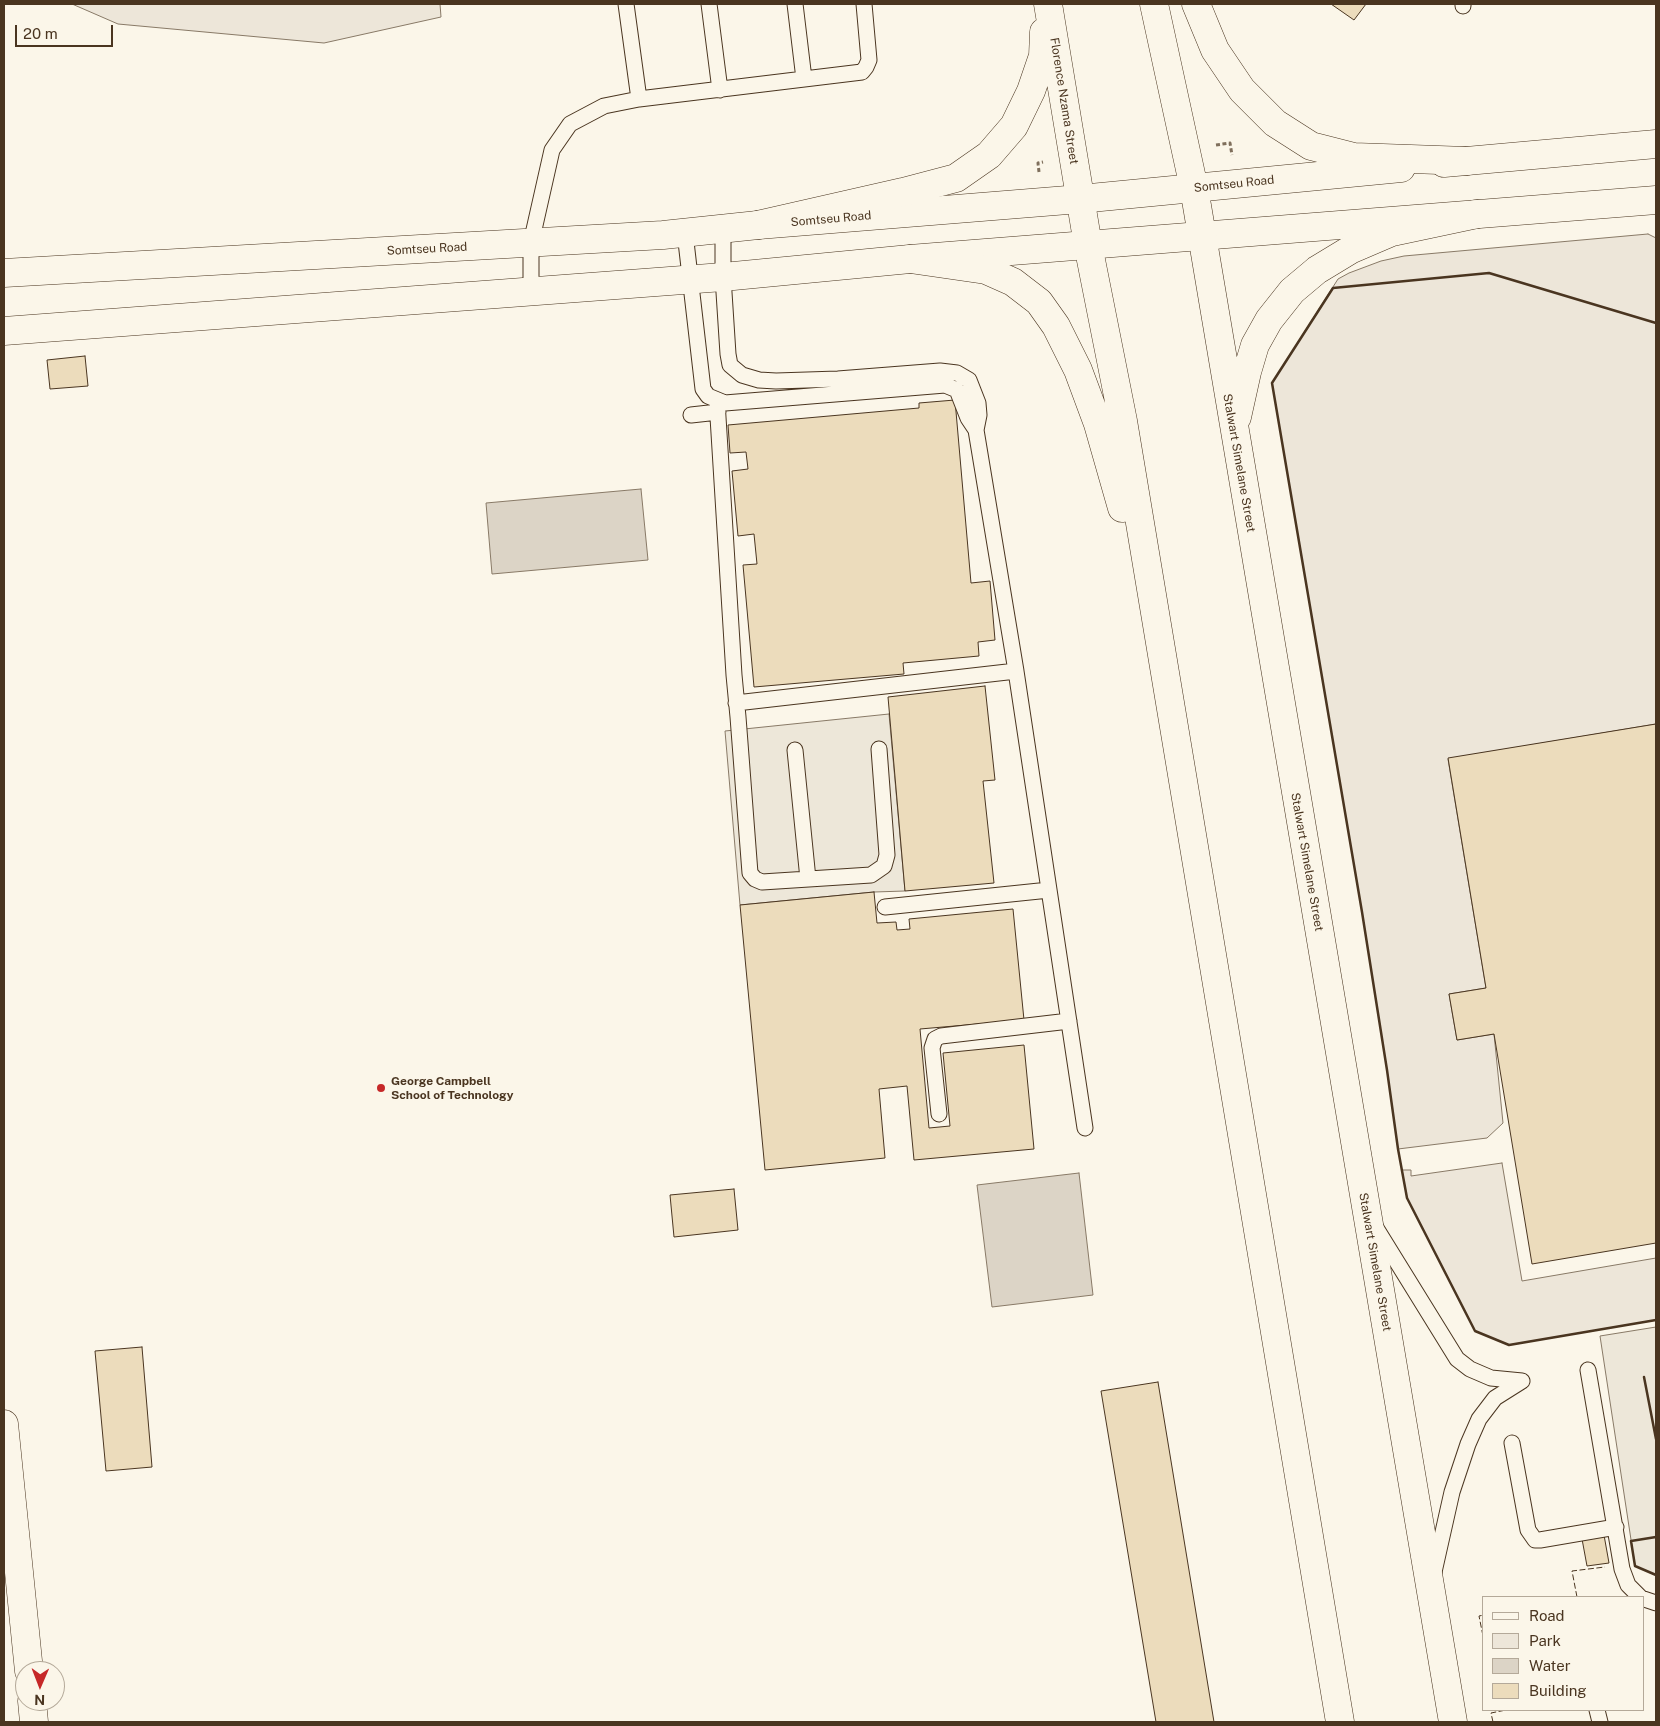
<!DOCTYPE html>
<style>
body{margin:0}
#map{position:relative;width:1660px;height:1726px;overflow:hidden;background:#fbf6e9;font-family:"Public Sans",sans-serif}
canvas{display:block}
.frame{position:absolute;inset:0;border:5px solid #4a3520;pointer-events:none}
.legend{position:absolute;left:1482px;top:1596px;width:162px;height:115px;box-sizing:border-box;background:#fbf6e9;border:1px solid #b4a999;margin:0;padding:6px 9px;list-style:none;font-size:15px;color:#4a3520}
.legend li{display:flex;align-items:center;gap:10px;height:25px}
.legend b{width:25px;border:1px solid #b4a999}
.north{position:absolute;left:15px;top:1661px;width:50px;height:50px;box-sizing:border-box;background:#fbf6e9;border:1px solid #b4a999;border-radius:50%;rotate:181deg;font-size:14px;font-weight:700;line-height:20px;text-align:center;color:#4a3520}
.north::after{content:'';display:block;margin:auto;width:18px;height:22px;background:#c62828;clip-path:polygon(50% 0,100% 100%,50% 72%,0 100%)}
.scale{position:absolute;left:15px;top:25px;width:98px;height:22px;box-sizing:border-box;border:2px solid #4a3520;border-top:0;padding-left:6px;font-size:15px;line-height:18px;white-space:nowrap;color:#4a3520;-webkit-text-stroke:4px #fbf6e9;paint-order:stroke}
</style>
<div id="map">
<canvas width="1660" height="1726"></canvas>
<div class="frame"></div>
<ul class="legend">
<li><b style="height:6px;background:#fbf6e9"></b>Road</li>
<li><b style="height:14px;background:#ede6d9"></b>Park</li>
<li><b style="height:14px;background:#dcd4c6"></b>Water</li>
<li><b style="height:14px;background:#ecdcbc"></b>Building</li>
</ul>
<div class="north">N</div>
<div class="scale">20 m</div>
</div>
<script>
const ctx = document.querySelector('canvas').getContext('2d');
ctx.lineJoin = 'round';
function paint(path, color) { ctx.fillStyle = color; ctx.fill(path, 'evenodd'); }
const shape = rows => new Path2D(rows.map(r => 'M' + r).join(''));
function trace(path, color, width, dash) { ctx.strokeStyle = color; ctx.lineWidth = width; ctx.lineCap = dash ? 'butt' : 'round'; ctx.setLineDash(dash || []); ctx.stroke(path); }
function write(font, color, halo, rows, align = 'center') {
  ctx.font = font + ' "Public Sans",sans-serif'; ctx.lineWidth = 4; ctx.setLineDash([]); ctx.textBaseline = 'middle'; ctx.strokeStyle = halo; ctx.fillStyle = color; for (const [text, x, y, turn = 0] of rows) {
    ctx.save(); ctx.translate(x, y); ctx.rotate((+turn || 0) * Math.PI / 180); ctx.textAlign = isNaN(turn) ? turn : align; if (halo) ctx.strokeText(text, 0, 0); ctx.fillText(text, 0, 0); ctx.restore();
  }
}
const green = shape([
 [72,4,440,4,441,17,324,43,118,24,72,4],
 [1648,234,1656,238,1656,724,1448,759,1486,988,1449,994,1457,1040,1494,1034,1503,1123,1487,1138,1398,1149,1387,1070,1362,912,1272,383,1338,279,1349,273,1381,261,1404,256,1648,234],
 [1502,1163,1522,1281,1656,1258,1656,1320,1509,1345,1475,1331,1407,1198,1402,1170,1411,1170,1411,1176,1502,1163]
]);
paint(green, '#ede6d9');
trace(green, '#887966', 1);
const parking = shape([
 [889,714,905,891,874,892,740,905,725,731,889,714],
 [1656,1327,1656,1575,1635,1566,1600,1336,1656,1327]
]);
paint(parking, '#ede7d9');
trace(parking, '#887966', 1);
const water = shape([
 [641,489,648,560,492,574,486,503,641,489],
 [1079,1173,1093,1295,992,1307,977,1185,1079,1173]
]);
paint(water, '#dcd4c6');
trace(water, '#887966', 1);
const building = shape([
 [1331,4,1366,4,1354,20,1331,4],
 [85,356,88,386,50,389,47,360,85,356],
 [955,400,971,583,990,581,995,640,978,642,979,656,903,663,904,674,754,687,743,565,757,564,754,534,738,536,732,471,748,469,746,452,730,453,728,425,919,408,919,403,955,400],
 [985,686,995,780,983,781,994,883,905,891,888,697,985,686],
 [1656,724,1656,1243,1532,1264,1494,1034,1457,1040,1449,994,1486,988,1448,758,1656,724],
 [874,892,877,923,896,922,897,930,910,929,909,919,1013,909,1024,1020,920,1029,929,1128,950,1126,943,1053,1024,1045,1034,1149,914,1160,907,1086,879,1089,885,1158,765,1170,740,905,874,892],
 [734,1189,738,1230,674,1237,670,1195,734,1189],
 [142,1347,152,1467,106,1471,95,1351,142,1347],
 [1158,1382,1214,1722,1156,1722,1101,1391,1158,1382],
 [1604,1535,1609,1563,1587,1566,1582,1539,1604,1535]
]);
paint(building, '#ecdcbc');
trace(building, '#4a3520', 1);
const service = shape([
 [626,4,639,99],
 [709,4,720,90],
 [795,4,804,79],
 [1463,4,1463,6],
 [723,229,723,277,728,354,730,365,742,375,759,380,776,381,838,379,940,371,957,373,969,380,978,403,979,415,976,430,1016,671,736,703],
 [685,233,703,389,708,396,725,403,945,385,957,390,968,418,976,430],
 [531,291,531,243,552,150,570,124,604,106,639,99,862,72,866,67,869,60,864,4],
 [717,401,734,675,738,717,750,873,755,879,762,882,871,875,884,866,887,855,879,749],
 [691,415,718,412],
 [1016,671,1085,1128],
 [795,750,808,879],
 [885,907,1049,890],
 [939,1114,932,1048,935,1039,941,1036,1069,1021],
 [1376,1228,1457,1359,1470,1369,1491,1378,1522,1381],
 [1588,1370,1622,1569,1628,1585,1640,1597],
 [1512,1443,1528,1530,1535,1540,1540,1540,1616,1527],
 [1434,1572,1452,1492,1468,1444,1479,1419,1495,1398,1522,1381],
 [1644,1599,1656,1603],
 [1597,1710,1600,1722]
]);
const secondary = shape([
 [1444,163,1656,144],
 [4,273,663,235,758,225,1080,199,1401,168],
 [4,331,723,277,910,259,1656,200]
]);
const primary = shape([
 [4,1424,29,1671],
 [32,1701,34,1722]
]);
const trunk = shape([
 [1048,4,1088,245,1123,421,1340,1722],
 [1154,4,1194,188,1453,1722],
 [1196,4,1215,50,1242,90,1275,123,1311,146,1354,157,1467,161],
 [758,225,903,192,956,178,989,155,1014,126,1031,91,1043,56,1044,32],
 [910,259,986,270,1013,282,1039,302,1056,326,1078,370,1098,424,1122,508],
 [1237,417,1247,372,1255,345,1269,320,1292,291,1317,270,1350,250,1392,232,1477,214]
]);
trace(service, '#4a3520', 17);
trace(secondary, '#4a3520', 29);
trace(primary, '#4a3520', 29);
trace(trunk, '#4a3520', 29);
trace(shape([
 [1216,145,1230,143,1232,155],
 [1039,172,1038,163,1043,162]
]), '#7f6f5c', 3, [4, 2.5]);
trace(service, '#fbf6e9', 15);
trace(secondary, '#fbf6e9', 28);
trace(primary, '#fbf6e9', 28);
trace(trunk, '#fbf6e9', 28);
trace(shape([
 [1577,1597,1572,1571,1605,1567],
 [1483,1636,1479,1616,1484,1615],
 [1493,1722,1491,1713,1506,1710]
]), '#4a3520', 1, [6, 2.5]);
trace(shape([
 [1656,323,1489,273,1333,288,1272,383,1362,912,1387,1070,1398,1149,1407,1198,1475,1331,1509,1345,1656,1320],
 [1644,1377,1656,1439],
 [1656,1537,1631,1541,1635,1566,1656,1575]
]), '#4a3520', 2.5);
for (const [x, y, r, color] of [
 [381,1088,5,"#c62828"]
]) { const dot = new Path2D(); dot.arc(x, y, r, 0, 2 * Math.PI); ctx.fillStyle = color; ctx.fill(dot); trace(dot, '#fbf6e9', 2); }
write('12px', '#4a3520', '#fbf6e9', [
 ["Florence Nzama Street",1064,101,81],
 ["Somtseu Road",1234,184,-6],
 ["Somtseu Road",831,219,-5],
 ["Somtseu Road",427,249,-3],
 ["Stalwart Simelane Street",1239,463,80],
 ["Stalwart Simelane Street",1307,862,80],
 ["Stalwart Simelane Street",1375,1262,80]
]);
write('bold 12px', '#4a3520', '#fbf6e9', [
 ["George Campbell",391,1081],
 ["School of Technology",391,1095]
], 'left');
</script>
